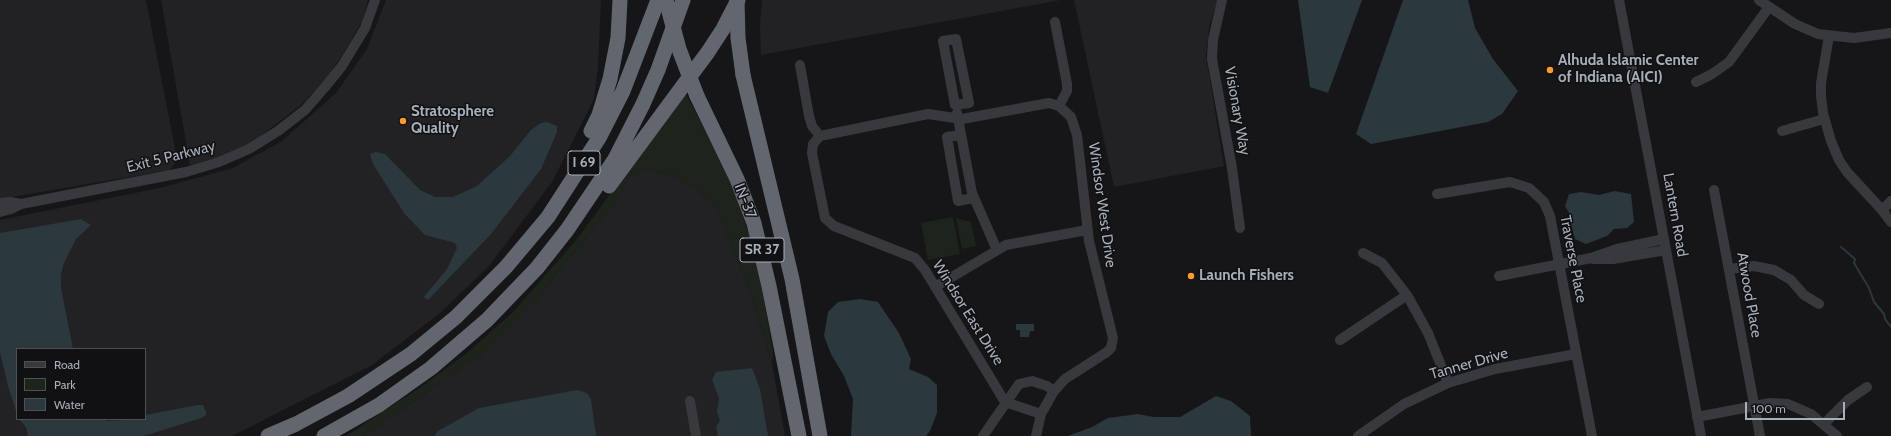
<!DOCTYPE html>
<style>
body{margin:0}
#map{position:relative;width:1891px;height:436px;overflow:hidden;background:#161618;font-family:Cabin,sans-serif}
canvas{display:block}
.legend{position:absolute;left:16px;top:348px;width:130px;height:72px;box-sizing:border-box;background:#111113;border:1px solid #4d5055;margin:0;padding:5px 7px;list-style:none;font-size:12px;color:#a7afb9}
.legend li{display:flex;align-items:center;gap:8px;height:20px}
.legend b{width:20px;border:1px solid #4d5055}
.scale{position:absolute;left:1745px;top:402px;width:100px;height:18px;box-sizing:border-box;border:2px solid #a7afb9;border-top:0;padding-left:5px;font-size:12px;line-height:14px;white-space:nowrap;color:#a7afb9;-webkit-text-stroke:3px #111113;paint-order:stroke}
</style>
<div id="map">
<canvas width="1891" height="436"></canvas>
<ul class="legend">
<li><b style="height:5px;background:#37393d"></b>Road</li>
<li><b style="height:11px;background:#1c241c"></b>Park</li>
<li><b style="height:11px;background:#2b383d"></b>Water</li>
</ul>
<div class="scale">100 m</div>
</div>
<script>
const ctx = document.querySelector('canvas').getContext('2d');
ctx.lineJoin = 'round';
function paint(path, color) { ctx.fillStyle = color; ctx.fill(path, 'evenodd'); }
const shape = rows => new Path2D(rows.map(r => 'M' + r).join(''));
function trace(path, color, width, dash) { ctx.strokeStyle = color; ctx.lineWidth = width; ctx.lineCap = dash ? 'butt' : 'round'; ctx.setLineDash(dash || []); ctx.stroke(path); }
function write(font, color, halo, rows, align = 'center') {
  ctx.font = font + ' Cabin,sans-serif'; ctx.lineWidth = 3; ctx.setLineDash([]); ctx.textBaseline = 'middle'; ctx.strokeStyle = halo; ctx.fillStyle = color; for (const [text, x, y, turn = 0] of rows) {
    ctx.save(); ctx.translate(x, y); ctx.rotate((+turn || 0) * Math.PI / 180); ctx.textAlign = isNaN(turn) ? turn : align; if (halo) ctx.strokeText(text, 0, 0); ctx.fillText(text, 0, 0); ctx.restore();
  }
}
paint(shape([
 [0,0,146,0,177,159,170,170,0,199],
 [161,0,368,0,362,21,343,54,325,80,301,105,250,144,216,158,190,165],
 [386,0,601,0,598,67,594,99,552,182,489,266,439,314,372,365,232,436,0,436,0,220,160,188,233,168,282,141,336,93,367,49],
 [17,349,145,349,145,419,17,419],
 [762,0,1061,0,761,55,760,24],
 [1074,0,1217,0,1209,28,1206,56,1224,166,1114,187],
 [646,169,677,177,715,204,752,297,772,364,785,436,364,436,483,353,535,301,616,201,630,176]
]), '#222225');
paint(shape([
 [685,92,717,154,736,196,750,238,761,282,773,352,772,364,752,297,715,204,677,177,646,169,630,176,616,201,535,301,483,353,364,436,346,436,421,387,468,352,512,313,577,239],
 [953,217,960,254,928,260,921,223],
 [955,218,971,222,976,246,962,249,957,222]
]), '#1c241c');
paint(shape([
 [1298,0,1362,0,1328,93,1310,87],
 [1403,0,1468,0,1475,28,1493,59,1518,91,1502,114,1488,122,1371,144,1356,134],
 [547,122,557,126,557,132,541,169,491,234,428,300,424,297,447,269,457,248,455,243,425,235,404,213,373,164,370,154,376,152,385,154,420,190,435,197,453,197,477,186,510,156,531,130,541,123],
 [1615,191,1631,194,1634,222,1627,228,1614,229,1607,236,1586,244,1575,239,1571,224,1571,216,1565,206,1569,194,1581,192,1599,195],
 [81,219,91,225,76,239,64,263,61,274,61,288,73,349,17,349,17,414,8,386,0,352,0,233],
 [860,299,878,302,899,333,911,359,909,369,928,377,937,385,937,413,930,431,926,436,851,436,853,399,844,376,831,354,824,336,828,312,838,302],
 [1016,324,1034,324,1034,331,1030,331,1029,337,1020,337,1020,330,1016,330],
 [752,368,760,389,768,436,718,436,716,426,720,421,717,412,719,398,712,380,716,372],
 [577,390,587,393,591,399,596,436,434,436,438,431,479,408],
 [1216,396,1231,401,1250,416,1251,436,1068,436,1092,427,1108,418,1138,414,1154,417,1180,417],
 [198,405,203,405,206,412,206,415,201,418,144,436,28,436,26,427,19,419,103,419,107,421,145,419,145,415]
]), '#2b383d');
trace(shape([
 [1841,247,1855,259,1854,263,1869,288,1874,302,1884,314,1885,319,1891,327]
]), '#2b383d', 2);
trace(shape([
 [1222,0,1213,40,1212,59,1232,168,1240,228],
 [1619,0,1701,436],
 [1759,0,1795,24,1818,34,1854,38,1891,33],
 [1829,36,1821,83,1821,96,1823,113,1831,141,1839,160,1847,172,1882,210,1891,222],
 [956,39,969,103,955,105,943,41,956,39],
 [800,65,809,116,812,126,820,136,813,144,812,153,825,218,834,226,915,258,925,270,1005,402,1041,414],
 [1696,82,1712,74,1729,62,1769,7],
 [957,113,972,193,997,250],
 [1782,131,1824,119],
 [961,135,947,137,958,201,973,198],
 [820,136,928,114,962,119,1049,103,1059,106],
 [1714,190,1760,436],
 [1437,194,1510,182,1529,188,1544,202,1550,216,1592,436],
 [0,203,10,202,21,204],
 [1882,210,1891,201],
 [0,212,11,209,21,204,186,172,219,162,249,149,278,131,305,110,325,87,342,66,365,28,375,0],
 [1363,253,1382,263,1407,295,1428,333,1448,383],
 [1593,259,1613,259,1666,250],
 [1729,269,1754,266,1774,270,1791,280,1804,295,1819,304],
 [1499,276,1591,258,1617,249,1664,239],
 [935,287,1006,245,1087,230],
 [1340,340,1407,295],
 [690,401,696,436],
 [1697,417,1770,403,1788,404,1811,414,1837,436],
 [1824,424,1848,400,1867,387],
 [983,436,1019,384,1032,381,1047,386,1054,391],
 [1036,436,1041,414,1054,391,1065,379,1107,352,1111,348,1113,338,1089,241,1077,135,1071,117,1059,106,1067,91,1067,84,1055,22],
 [1358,436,1404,404,1448,383,1495,369,1576,354]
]), '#37393d', 10);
trace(shape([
 [743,75,792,279,820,436],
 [697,96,737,179,754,223,769,286,799,436],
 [591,131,599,115,610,79,618,38,620,0],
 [609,186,708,52,723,29,738,0],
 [268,436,296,424,348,396,411,354,456,317,506,267,548,217,599,138,623,91,658,0],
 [324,436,379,405,431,368,487,320,537,268,567,230,615,159,643,104,658,70,683,0]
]), '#62676f', 15);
trace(shape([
 [666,0,679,49,697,96],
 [737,0,738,38,743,75]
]), '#62676f', 15);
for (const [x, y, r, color] of [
 [1550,70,4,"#ff9927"],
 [403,121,4,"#ff9927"],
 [1191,276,4,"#ff9927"]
]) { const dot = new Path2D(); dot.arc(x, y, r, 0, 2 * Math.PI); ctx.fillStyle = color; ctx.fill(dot); trace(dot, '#111113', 1.5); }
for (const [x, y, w] of [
 [584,163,32],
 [762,250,44]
]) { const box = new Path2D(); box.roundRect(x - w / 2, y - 12, w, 24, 3); ctx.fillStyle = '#111113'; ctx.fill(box); trace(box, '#a7afb9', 1); }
write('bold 14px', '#a7afb9', null, [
 ["I 69",584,163],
 ["SR 37",762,250]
]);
write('bold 15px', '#a7afb9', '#111113', [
 ["Alhuda Islamic Center",1558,61],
 ["of Indiana (AICI)",1558,78],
 ["Stratosphere",411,112],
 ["Quality",411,129],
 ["Launch Fishers",1199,276]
], 'left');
write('15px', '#a7afb9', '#111113', [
 ["Visionary Way",1237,111,80],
 ["Exit 5 Parkway",171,157,-14],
 ["IN-37",745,201,68],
 ["Windsor West Drive",1102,205,82],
 ["Lantern Road",1675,215,80],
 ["Traverse Place",1573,259,79],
 ["Atwood Place",1749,295,80],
 ["Windsor East Drive",968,313,58],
 ["Tanner Drive",1469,364,-16]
]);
</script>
